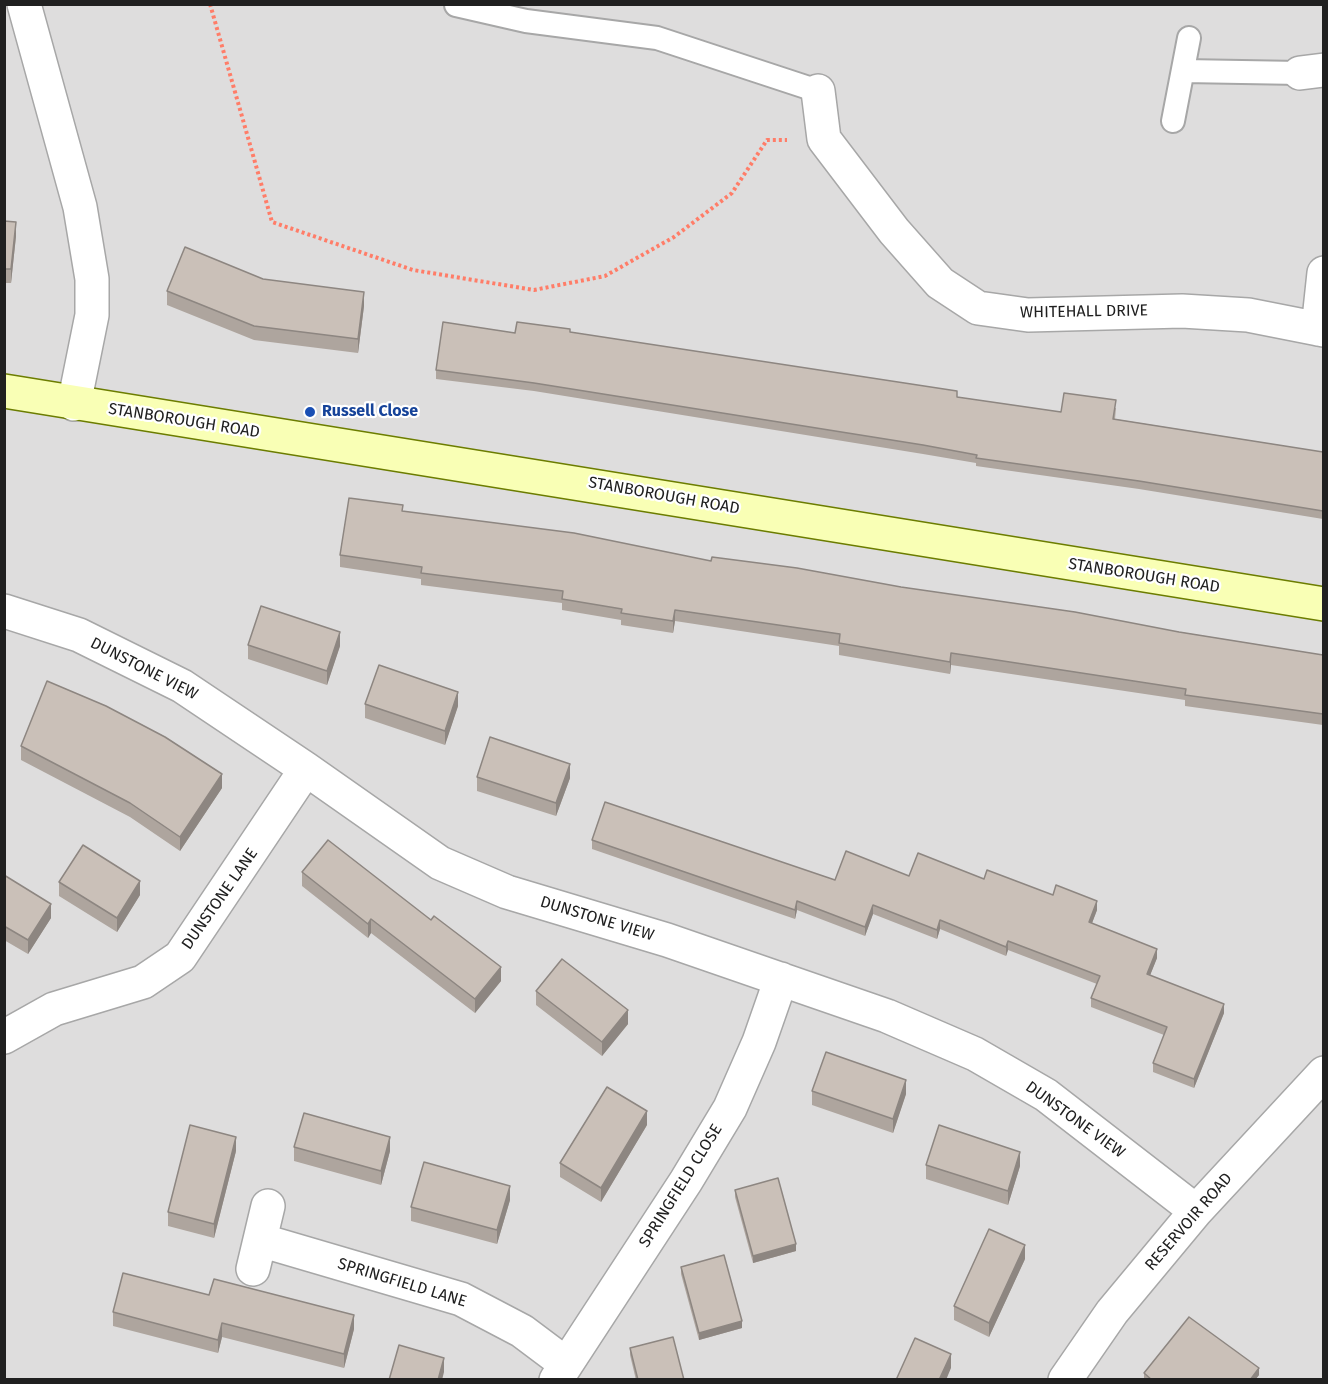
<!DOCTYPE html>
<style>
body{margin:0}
#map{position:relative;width:1328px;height:1384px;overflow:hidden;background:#f1eee5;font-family:"Fira Sans",sans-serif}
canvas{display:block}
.frame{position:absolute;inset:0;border:6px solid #202020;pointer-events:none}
</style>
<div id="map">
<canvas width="1328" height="1384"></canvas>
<div class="frame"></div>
</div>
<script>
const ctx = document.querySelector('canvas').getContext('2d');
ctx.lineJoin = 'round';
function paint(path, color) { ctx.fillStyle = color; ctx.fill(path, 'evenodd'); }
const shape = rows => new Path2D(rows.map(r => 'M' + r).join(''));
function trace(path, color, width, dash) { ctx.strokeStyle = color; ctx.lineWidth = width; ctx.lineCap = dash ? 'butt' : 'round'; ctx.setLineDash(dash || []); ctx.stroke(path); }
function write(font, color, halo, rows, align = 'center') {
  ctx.font = font + ' "Fira Sans",sans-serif'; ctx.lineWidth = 4.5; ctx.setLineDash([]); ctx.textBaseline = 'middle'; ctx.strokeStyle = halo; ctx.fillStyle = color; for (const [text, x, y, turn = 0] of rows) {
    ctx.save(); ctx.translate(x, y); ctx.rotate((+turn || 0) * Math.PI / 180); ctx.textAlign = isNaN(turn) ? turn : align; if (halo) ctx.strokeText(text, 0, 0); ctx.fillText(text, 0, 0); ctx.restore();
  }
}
paint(shape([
 [5,5,1323,5,1323,1379,5,1379]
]), '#dedddd');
const lane = shape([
 [456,5,526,21,657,38,818,91],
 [1184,71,1300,73],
 [1173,121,1189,38]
]);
const street = shape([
 [24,4,80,207,92,279,92,315,74,404],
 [1300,73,1324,70],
 [818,91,824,139,894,231,940,283,978,308,1028,315,1182,311,1248,315,1324,330],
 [1318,329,1324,273],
 [4,611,79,635,182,686,306,769,440,863,507,892,667,940,887,1016,975,1054,1046,1095,1196,1211],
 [4,1037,54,1009,143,982,180,957,306,769],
 [260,1240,461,1299,522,1331,566,1364],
 [253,1269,268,1206],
 [556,1380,686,1181,730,1108,759,1042,781,979],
 [1065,1380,1112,1312,1196,1211,1324,1073]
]);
const secondary = shape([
 [4,391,1324,604]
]);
trace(lane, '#a7a7a7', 26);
trace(street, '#a7a7a7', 36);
trace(secondary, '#6c7d00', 36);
trace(shape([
 [210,4,272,222,413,270,534,290,605,276,674,237,732,193,767,140,787,140]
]), '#ff7d68', 4, [3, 3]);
trace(lane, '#fff', 22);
trace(street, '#fff', 33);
trace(secondary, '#f9ffb5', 33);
paint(shape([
 [4,221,16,236,11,283,4,283],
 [167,291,364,306,358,353,254,340,167,305],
 [570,332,957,397,1061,412,1116,408,1115,419,1323,452,1323,519,1139,489,976,466,976,463,923,454,534,391,436,379,436,370,515,333],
 [403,511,711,561,901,587,1323,655,1323,725,1185,706,1185,700,951,665,950,674,839,655,839,646,675,621,673,633,621,625,621,620,562,610,562,603,421,585,421,579,340,567,340,555],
 [248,645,340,646,327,685,248,659],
 [365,704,458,706,445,745,365,718],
 [21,746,222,788,180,851,130,817,21,760],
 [477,777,570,778,556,816,477,791],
 [592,840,835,880,909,876,984,879,1053,895,1097,910,1092,923,1157,958,1150,975,1224,1013,1194,1088,1153,1072,1153,1063,1164,1035,1091,1007,1091,998,1097,984,1008,950,1006,956,940,929,937,939,873,914,865,936,797,910,795,919,592,849],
 [302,872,431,920,501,981,475,1013,371,933,368,938,302,886],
 [4,875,51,918,28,954,4,940],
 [59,882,140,895,117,932,59,896],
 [536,991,628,1024,602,1056,536,1005],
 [812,1091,906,1094,893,1133,812,1105],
 [647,1125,601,1202,560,1177,560,1163],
 [294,1147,390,1151,381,1185,294,1161],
 [236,1151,214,1238,168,1226,168,1212],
 [926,1165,1020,1166,1008,1205,926,1179],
 [735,1190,796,1251,753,1263,735,1197],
 [510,1200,497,1244,411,1221,411,1207],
 [1025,1259,989,1337,954,1320,954,1306],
 [681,1267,742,1328,699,1340,681,1274],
 [209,1295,354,1329,344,1368,222,1337,218,1353,113,1326,113,1312],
 [630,1348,684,1380,636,1380,630,1355],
 [1144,1373,1259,1375,1255,1380,1144,1380]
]), '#aea59e');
paint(shape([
 [16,222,16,236,11,283,11,269],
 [364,292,364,306,358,353,358,339],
 [675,610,675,621,673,633,673,621],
 [340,632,340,646,327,685,327,671],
 [951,653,951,665,950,674,950,662],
 [458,692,458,706,445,745,445,731],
 [570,764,570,778,556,816,556,803],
 [222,774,222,788,180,851,180,837],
 [140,881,140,895,117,932,117,918],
 [797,901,797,910,795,919,795,910],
 [1097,901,1097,910,1089,931,1089,922],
 [51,904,51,918,28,954,28,940],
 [873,905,873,914,865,936,865,927],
 [371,919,371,933,368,938,368,924],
 [940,920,940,929,937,939,937,930],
 [1008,941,1008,950,1006,956,1006,947],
 [1157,949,1157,958,1147,983,1147,974],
 [501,967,501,981,475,1013,475,999],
 [1224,1004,1224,1013,1194,1088,1194,1079],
 [628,1010,628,1024,602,1056,602,1042],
 [906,1080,906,1094,893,1133,893,1119],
 [647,1111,647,1125,601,1202,601,1188],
 [236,1137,236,1151,214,1238,214,1224],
 [390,1137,390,1151,381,1185,381,1171],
 [1020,1152,1020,1166,1008,1205,1008,1191],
 [510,1186,510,1200,497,1244,497,1230],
 [796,1244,796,1251,753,1263,753,1256],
 [1025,1245,1025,1259,989,1337,989,1323],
 [354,1315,354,1329,344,1368,344,1354],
 [742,1321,742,1328,699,1340,699,1333],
 [222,1323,222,1337,218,1353,218,1340],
 [951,1354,951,1368,946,1380,939,1380],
 [444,1358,444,1372,442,1380,438,1380],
 [1259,1368,1259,1375,1255,1380,1250,1380]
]), '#8d8681');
const building = shape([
 [4,221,16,222,11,269,4,269,4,221],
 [185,247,263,279,364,292,358,339,254,326,167,291,185,247],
 [443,322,515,333,517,322,570,329,570,332,957,391,957,397,1061,412,1064,393,1116,400,1113,419,1323,452,1323,511,1139,481,976,458,977,455,923,445,534,383,436,370,443,322],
 [349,498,403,505,402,511,574,533,711,561,712,557,797,568,901,587,1075,612,1179,632,1323,655,1323,714,1185,695,1186,689,951,653,950,662,839,643,840,634,675,610,673,621,621,613,622,609,562,599,563,591,421,573,422,567,340,555,349,498],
 [261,606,340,632,327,671,248,645,261,606],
 [379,665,458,692,445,731,365,704,379,665],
 [47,681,106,706,165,737,222,774,180,837,130,803,21,746,47,681],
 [490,737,570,764,556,803,477,777,490,737],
 [605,802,835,880,846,851,909,876,918,853,984,879,987,870,1053,895,1056,885,1097,901,1089,922,1157,949,1147,974,1224,1004,1194,1079,1153,1063,1167,1027,1091,998,1100,976,1008,941,1006,947,940,920,937,930,873,905,865,927,797,901,795,910,592,840,605,802],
 [328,840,431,920,434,916,501,967,475,999,371,919,368,924,302,872,328,840],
 [83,845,140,881,117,918,59,882,83,845],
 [4,875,51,904,28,940,4,926,4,875],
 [562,959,628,1010,602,1042,536,991,562,959],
 [826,1052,906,1080,893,1119,812,1091,826,1052],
 [607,1087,647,1111,601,1188,560,1163,607,1087],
 [304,1113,390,1137,381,1171,294,1147,304,1113],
 [190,1125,236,1137,214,1224,168,1212,190,1125],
 [939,1125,1020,1152,1008,1191,926,1165,939,1125],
 [424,1162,510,1186,497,1230,411,1207,424,1162],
 [778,1178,796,1244,753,1256,735,1190,778,1178],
 [989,1229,1025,1245,989,1323,954,1306,989,1229],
 [724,1255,742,1321,699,1333,681,1267,724,1255],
 [123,1273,209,1295,214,1279,354,1315,344,1354,222,1323,218,1340,113,1312,123,1273],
 [1189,1317,1259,1368,1250,1380,1152,1380,1144,1373,1189,1317],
 [673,1337,684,1380,638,1380,630,1348,673,1337],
 [915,1338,951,1354,939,1380,896,1380,915,1338],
 [399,1345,444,1358,438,1380,389,1380,399,1345]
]);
paint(building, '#cac0b8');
trace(building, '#8d8681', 1.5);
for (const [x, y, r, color] of [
 [310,412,6,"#1a4fb4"]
]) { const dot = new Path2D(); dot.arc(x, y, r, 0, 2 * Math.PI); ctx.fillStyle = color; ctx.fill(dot); trace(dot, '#fff', 2); }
write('16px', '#202020', '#fff', [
 ["WHITEHALL DRIVE",1084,312,-1],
 ["STANBOROUGH ROAD",184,421,9],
 ["STANBOROUGH ROAD",664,496,10],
 ["STANBOROUGH ROAD",1144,576,9],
 ["DUNSTONE VIEW",144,669,27],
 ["DUNSTONE LANE",220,899,-55],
 ["DUNSTONE VIEW",597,919,17],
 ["DUNSTONE VIEW",1075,1120,36],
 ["SPRINGFIELD CLOSE",681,1186,-58],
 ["RESERVOIR ROAD",1189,1222,-49],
 ["SPRINGFIELD LANE",402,1283,17]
]);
write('bold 16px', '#164399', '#fff', [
 ["Russell Close",322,412]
], 'left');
</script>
